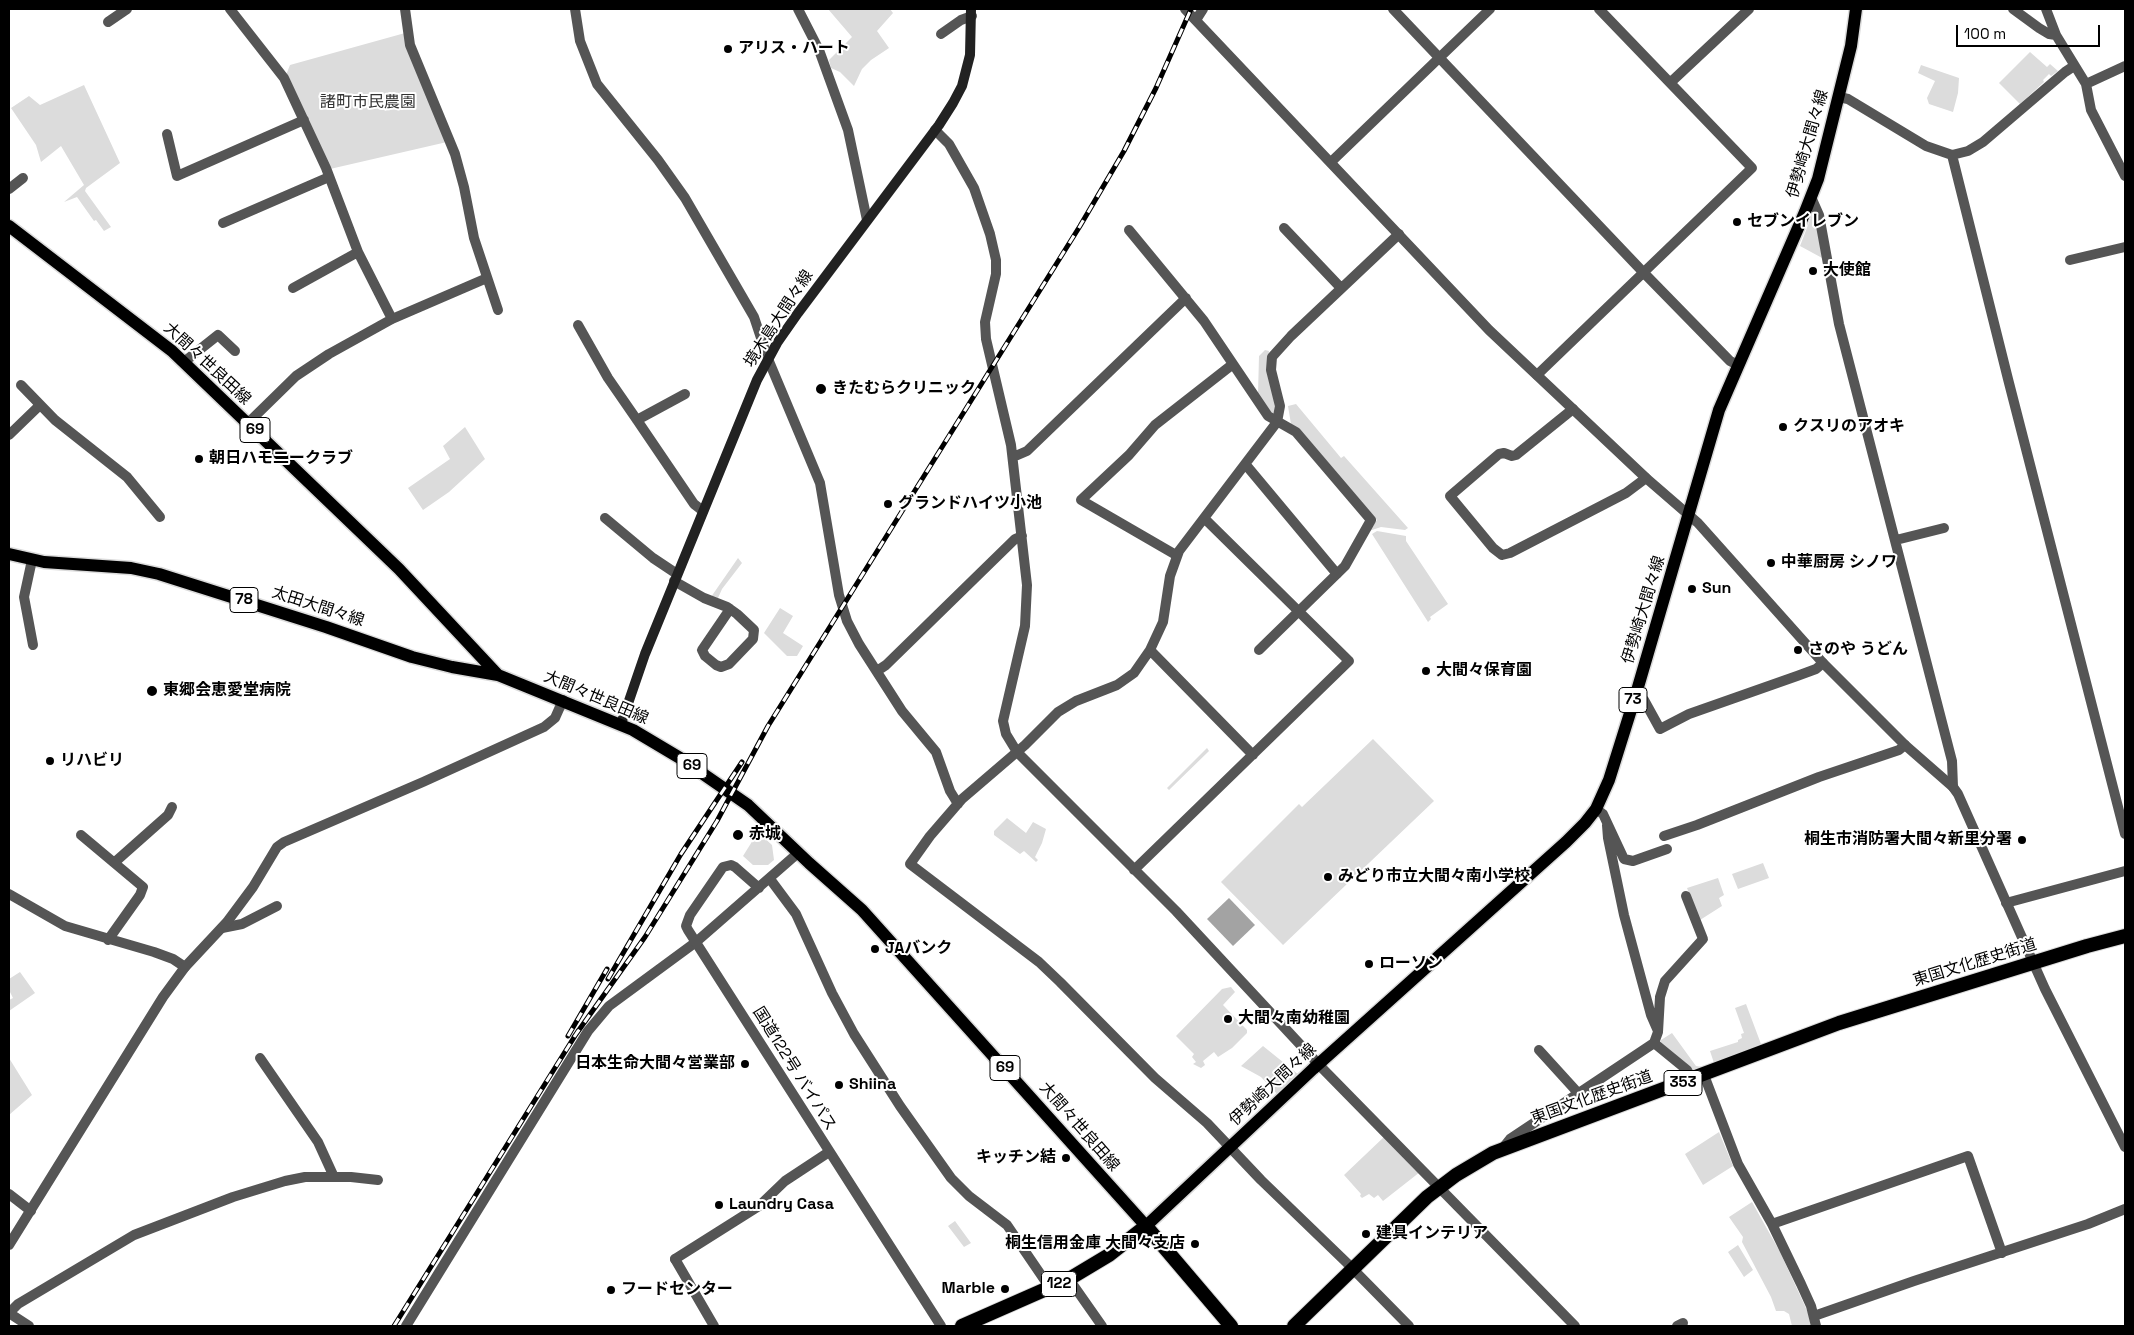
<!DOCTYPE html>
<meta charset="utf-8">
<style>
body{margin:0}
#map{position:relative;width:2134px;height:1335px;overflow:hidden;background:#fff;font-family:"Space Grotesk",sans-serif}
canvas{display:block}
.frame{position:absolute;inset:0;border:10px solid #000;pointer-events:none}
.scale{position:absolute;left:1956px;top:25px;width:144px;height:22px;box-sizing:border-box;border:2px solid #000;border-top:0;padding-left:6px;font-size:15px;line-height:18px;white-space:nowrap;color:#000;-webkit-text-stroke:4px #fff;paint-order:stroke}
</style>
<div id="map">
<canvas width="2134" height="1335"></canvas>
<div class="frame"></div>
<div class="scale">100 m</div>
</div>
<script>
const ctx = document.querySelector('canvas').getContext('2d');
ctx.lineJoin = 'round';
function paint(path, color) { ctx.fillStyle = color; ctx.fill(path, 'evenodd'); }
const shape = rows => new Path2D(rows.map(r => 'M' + r).join(''));
function trace(path, color, width, dash) { ctx.strokeStyle = color; ctx.lineWidth = width; ctx.lineCap = dash ? 'butt' : 'round'; ctx.setLineDash(dash || []); ctx.stroke(path); }
function write(font, color, halo, rows, align = 'center') {
  ctx.font = font + ' "Space Grotesk","Noto Sans JP",sans-serif'; ctx.lineWidth = 4; ctx.setLineDash([]); ctx.textBaseline = 'middle'; ctx.strokeStyle = halo; ctx.fillStyle = color; for (const [text, x, y, turn = 0] of rows) {
    ctx.save(); ctx.translate(x, y); ctx.rotate((+turn || 0) * Math.PI / 180); ctx.textAlign = isNaN(turn) ? turn : align; if (halo) ctx.strokeText(text, 0, 0); ctx.fillText(text, 0, 0); ctx.restore();
  }
}
paint(shape([
 [828,9,890,9,893,13,877,31,889,48,871,60,862,69,854,86,840,72,831,68,829,60,852,37],
 [405,33,447,142,330,169,286,75,290,65],
 [2030,52,2047,67,2050,64,2058,71,2051,76,2049,74,2043,80,2044,82,2020,104,1999,83],
 [1921,65,1959,78,1958,93,1953,112,1929,104,1927,98,1935,81,1918,73],
 [84,85,120,163,86,188,85,191,111,227,104,231,96,220,94,221,77,197,64,202,84,185,61,146,41,162,36,145,11,108,29,96,40,105],
 [1813,212,1824,259,1800,246],
 [1265,350,1269,351,1267,365,1275,404,1274,416,1271,416,1258,394,1259,356],
 [1296,404,1341,458,1344,456,1408,528,1405,530,1381,527,1369,531,1377,520,1307,439,1291,424,1288,406],
 [465,427,485,459,449,492,423,510,408,488,450,459,443,446],
 [1377,531,1406,536,1406,541,1448,604,1430,617,1431,619,1428,622,1372,534],
 [738,558,742,563,722,589,718,598,711,597],
 [780,608,793,616,783,633,803,646,797,656,787,656,764,633],
 [1373,739,1434,801,1283,945,1221,882,1299,804,1302,807],
 [1207,748,1209,751,1169,790,1167,788],
 [1007,818,1026,833,1033,822,1046,829,1042,843,1035,857,1038,860,1036,862,1024,851,1020,854,994,835,994,831],
 [758,832,772,845,774,860,768,865,753,865,743,856],
 [1763,863,1769,878,1738,889,1732,874],
 [1718,878,1724,895,1719,898,1722,906,1700,920,1687,888],
 [20,972,35,993,9,1011,9,1000,13,998,9,990,9,979],
 [1231,987,1235,992,1223,1005,1247,1030,1247,1033,1232,1048,1218,1057,1214,1052,1203,1061,1205,1065,1201,1068,1193,1064,1196,1062,1192,1057,1194,1054,1176,1036,1222,989],
 [1746,1004,1761,1044,1714,1063,1710,1051,1738,1042,1738,1040,1742,1038,1741,1034,1744,1033,1735,1008],
 [1672,1033,1696,1066,1703,1067,1693,1070,1660,1043,1661,1040],
 [1263,1046,1299,1075,1278,1095,1261,1077,1241,1066],
 [9,1058,32,1095,9,1115],
 [1719,1132,1733,1166,1703,1185,1685,1154],
 [1385,1136,1420,1172,1383,1201,1378,1195,1374,1198,1369,1194,1362,1198,1360,1196,1361,1194,1344,1175],
 [1752,1202,1780,1252,1810,1317,1812,1326,1792,1326,1789,1314,1784,1311,1776,1311,1771,1297,1742,1242,1743,1237,1729,1217],
 [955,1221,971,1243,964,1247,948,1226],
 [1738,1245,1753,1270,1744,1277,1728,1252]
]), '#dcdcdc');
paint(shape([
 [1229,898,1255,925,1233,946,1207,919]
]), '#a3a3a3');
const primary = shape([
 [9,226,172,351,399,569,498,675,633,730,680,758,748,805,809,863,862,910,1146,1226,1313,1069,1566,842,1585,823,1596,809,1609,780,1636,694,1719,410,1805,212,1818,179,1851,46,1856,9],
 [9,554,44,562,131,568,159,574,326,627,412,657,452,667,498,675]
]);
const trunk = shape([
 [962,1326,1069,1279,1109,1255,1146,1226,1231,1326],
 [1294,1326,1427,1197,1456,1175,1493,1153,1839,1023,2087,946,2125,936]
]);
trace(primary, '#dbdbdb', 15);
trace(trunk, '#dbdbdb', 16);
trace(shape([
 [230,9,284,78,326,168,358,252,392,319],
 [405,9,410,45,455,154,464,187,474,238,498,310],
 [575,9,580,41,597,84,658,160,685,198,754,317,768,359,820,483,839,595,847,621,859,644,902,711,936,752,950,791,958,804],
 [798,9,819,50,848,130,867,220],
 [1393,9,1643,272,1730,361,1738,365],
 [2013,9,2039,28,2049,34,2056,35],
 [2046,9,2056,35,2086,84,2091,110,2125,176],
 [1196,20,1203,9],
 [108,22,127,9],
 [941,34,961,20,972,16],
 [1671,82,1749,9],
 [2086,84,2125,66],
 [1839,97,1848,99,1926,146,1952,155,1968,151,1983,142,2065,72,2074,66],
 [935,130,949,144,974,188,990,234,996,260,996,274,985,322,986,339,1011,445,1027,585,1025,626,1003,721,1006,734,1017,752,1176,911,1322,1068,1575,1326],
 [167,134,177,176,304,120],
 [1952,155,2008,379,2125,834],
 [1331,162,1490,9],
 [9,189,23,178],
 [1811,197,1819,215,1839,324,1952,761,1953,787],
 [223,223,329,177],
 [1284,228,1341,288],
 [1129,230,1204,321,1268,416,1296,432,1371,520,1345,566,1259,650],
 [1399,234,1291,336,1272,357,1271,370,1280,406,1277,422,1179,551,1170,576,1163,622,1150,650,1134,673,1117,685,1076,701,1058,712,1025,745,962,799,930,836,910,864,1039,962,1060,982,1155,1078,1207,1123,1261,1180,1347,1263,1409,1326],
 [2070,260,2125,247],
 [293,288,358,252],
 [578,325,608,378,637,420,694,504,703,511],
 [184,362,218,335,235,351],
 [1537,375,1752,168,1599,9],
 [21,385,55,420,127,477,160,517],
 [1573,409,1516,455,1512,456,1504,453,1499,454,1450,496,1493,548,1502,555,1510,553,1626,493,1646,478],
 [637,420,685,394],
 [248,423,296,376,329,354,392,319,487,278],
 [9,435,40,405],
 [1013,457,1027,451,1186,298],
 [1246,465,1337,574],
 [605,518,653,558,677,574],
 [1896,540,1944,528],
 [1176,555,1081,500,1129,455,1155,425,1233,364],
 [32,560,24,597,33,645],
 [674,581,704,598,727,607,730,609,737,614,754,630,753,639,729,664,721,667,716,665,705,656,702,650,730,609],
 [1150,650,1253,755],
 [877,671,886,665,1015,539,1022,536],
 [1636,694,1644,700,1660,729,1689,714,1797,676,1816,669,1823,663],
 [1596,809,1603,814,1624,859,1633,861,1667,849],
 [1607,825,1608,838,1624,915,1651,1015,1658,1031],
 [81,835,143,887,140,895,108,940],
 [1664,836,1697,825,1819,777,1899,750,1905,745],
 [115,862,168,815,172,807],
 [1134,870,1349,661,1204,518],
 [770,879,796,914,832,993,854,1034,900,1106,951,1178,969,1196,1007,1225,1050,1288],
 [9,894,65,926,154,952,173,959,185,967],
 [2006,903,2125,871],
 [222,928,242,924,277,906],
 [1654,1043,1687,1070,1692,1080],
 [1539,1050,1579,1094],
 [260,1058,318,1142,334,1177],
 [1704,1075,1738,1164,1772,1224,1801,1284,1811,1306,1816,1326],
 [1502,1149,1510,1139,1654,1043,1658,1032,1660,997,1665,981,1703,939,1686,896],
 [9,1194,31,1211],
 [1772,1224,1968,1156,2002,1253],
 [675,1259,759,1206,785,1181,829,1152],
 [1069,1279,1102,1326],
 [9,1313,18,1304,134,1235,233,1197,285,1181,305,1177,351,1177,378,1180],
 [1814,1316,1914,1281,2088,1224,2125,1209],
 [406,1326,588,1031,609,1006,696,942],
 [1677,1326,1683,1323]
]), '#555', 10);
trace(shape([
 [1185,9,1489,330,1646,478,1698,523,1823,663,1905,745,1953,787,1958,794,2045,989,2125,1147],
 [759,888,735,867,731,865,723,867,690,915,686,926,688,930,941,1326],
 [696,942,798,853],
 [9,1245,163,997,185,967,227,922,253,887,277,847,284,842,423,782,544,727,555,718,563,700],
 [675,1259,714,1326],
 [9,1313,29,1326]
]), '#555', 10);
trace(shape([
 [621,724,645,654,757,380,777,343,798,313,939,125,953,103,962,86,970,55,971,9]
]), '#222', 10);
trace(primary, '#000', 12);
trace(trunk, '#000', 14);
const rail = shape([
 [608,979,681,854,742,762],
 [568,1036,607,969],
 [574,1037,645,937,717,821,768,726,1080,226,1124,151,1156,88,1191,9],
 [394,1326,578,1031]
]);
trace(rail, '#000', 5);
trace(rail, '#fff', 3, [9]);
for (const [x, y, r, color] of [
 [728,49,5,"#000"],
 [1737,222,5,"#000"],
 [1813,271,5,"#000"],
 [821,389,6,"#000"],
 [1783,427,5,"#000"],
 [199,459,5,"#000"],
 [888,504,5,"#000"],
 [1771,563,5,"#000"],
 [1692,589,5,"#000"],
 [1798,650,5,"#000"],
 [1426,671,5,"#000"],
 [152,691,6,"#000"],
 [50,761,5,"#000"],
 [738,835,6,"#000"],
 [2022,840,5,"#000"],
 [1328,877,5,"#000"],
 [875,949,5,"#000"],
 [1369,964,5,"#000"],
 [1228,1019,5,"#000"],
 [745,1064,5,"#000"],
 [839,1085,5,"#000"],
 [1066,1158,5,"#000"],
 [719,1205,5,"#000"],
 [1366,1234,5,"#000"],
 [1195,1244,5,"#000"],
 [1005,1289,5,"#000"],
 [611,1290,5,"#000"]
]) { const dot = new Path2D(); dot.arc(x, y, r, 0, 2 * Math.PI); ctx.fillStyle = color; ctx.fill(dot); trace(dot, '#fff', 2); }
for (const [x, y, w] of [
 [255,430,30],
 [244,600,28],
 [1633,700,28],
 [692,766,30],
 [1005,1068,30],
 [1683,1083,38],
 [1059,1284,35]
]) { const box = new Path2D(); box.roundRect(x - w / 2, y - 12.5, w, 25, 4); ctx.fillStyle = '#fff'; ctx.fill(box); trace(box, '#000', 1); }
write('bold 15px', '#000', null, [
 ["69",255,430],
 ["78",244,600],
 ["73",1633,700],
 ["69",692,766],
 ["69",1005,1068],
 ["353",1683,1083],
 ["122",1059,1284]
]);
write('bold 16px', '#000', '#fff', [
 ["アリス・ハート",738,49],
 ["セブンイレブン",1747,222],
 ["大使館",1823,271],
 ["きたむらクリニック",832,389],
 ["クスリのアオキ",1793,427],
 ["朝日ハモ二ークラブ",209,459],
 ["グランドハイツ小池",898,504],
 ["中華厨房 シノワ",1781,563],
 ["Sun",1702,589],
 ["さのや うどん",1808,650],
 ["大間々保育園",1436,671],
 ["東郷会恵愛堂病院",163,691],
 ["リハビリ",60,761],
 ["赤城",749,835],
 ["桐生市消防署大間々新里分署",2012,840,"right"],
 ["みどり市立大間々南小学校",1338,877],
 ["JAバンク",885,949],
 ["ローソン",1379,964],
 ["大間々南幼稚園",1238,1019],
 ["日本生命大間々営業部",735,1064,"right"],
 ["Shiina",849,1085],
 ["キッチン結",1056,1158,"right"],
 ["Laundry Casa",729,1205],
 ["建具インテリア",1376,1234],
 ["桐生信用金庫 大間々支店",1185,1244,"right"],
 ["Marble",995,1289,"right"],
 ["フードセンター",621,1290]
], 'left');
write('16px', '#333', '#fff', [
 ["諸町市民農園",368,103]
]);
write('16px', '#000', '#fff', [
 ["伊勢崎大間々線",1808,144,-74],
 ["境木島大間々線",779,319,-57],
 ["大間々世良田線",207,364,43],
 ["太田大間々線",318,607,18],
 ["伊勢崎大間々線",1644,610,-73],
 ["大間々世良田線",596,698,23],
 ["東国文化歴史街道",1975,963,-17],
 ["国道122号 バイパス",794,1069,58],
 ["伊勢崎大間々線",1273,1085,-43],
 ["東国文化歴史街道",1592,1098,-20],
 ["大間々世良田線",1079,1127,49]
]);
</script>
